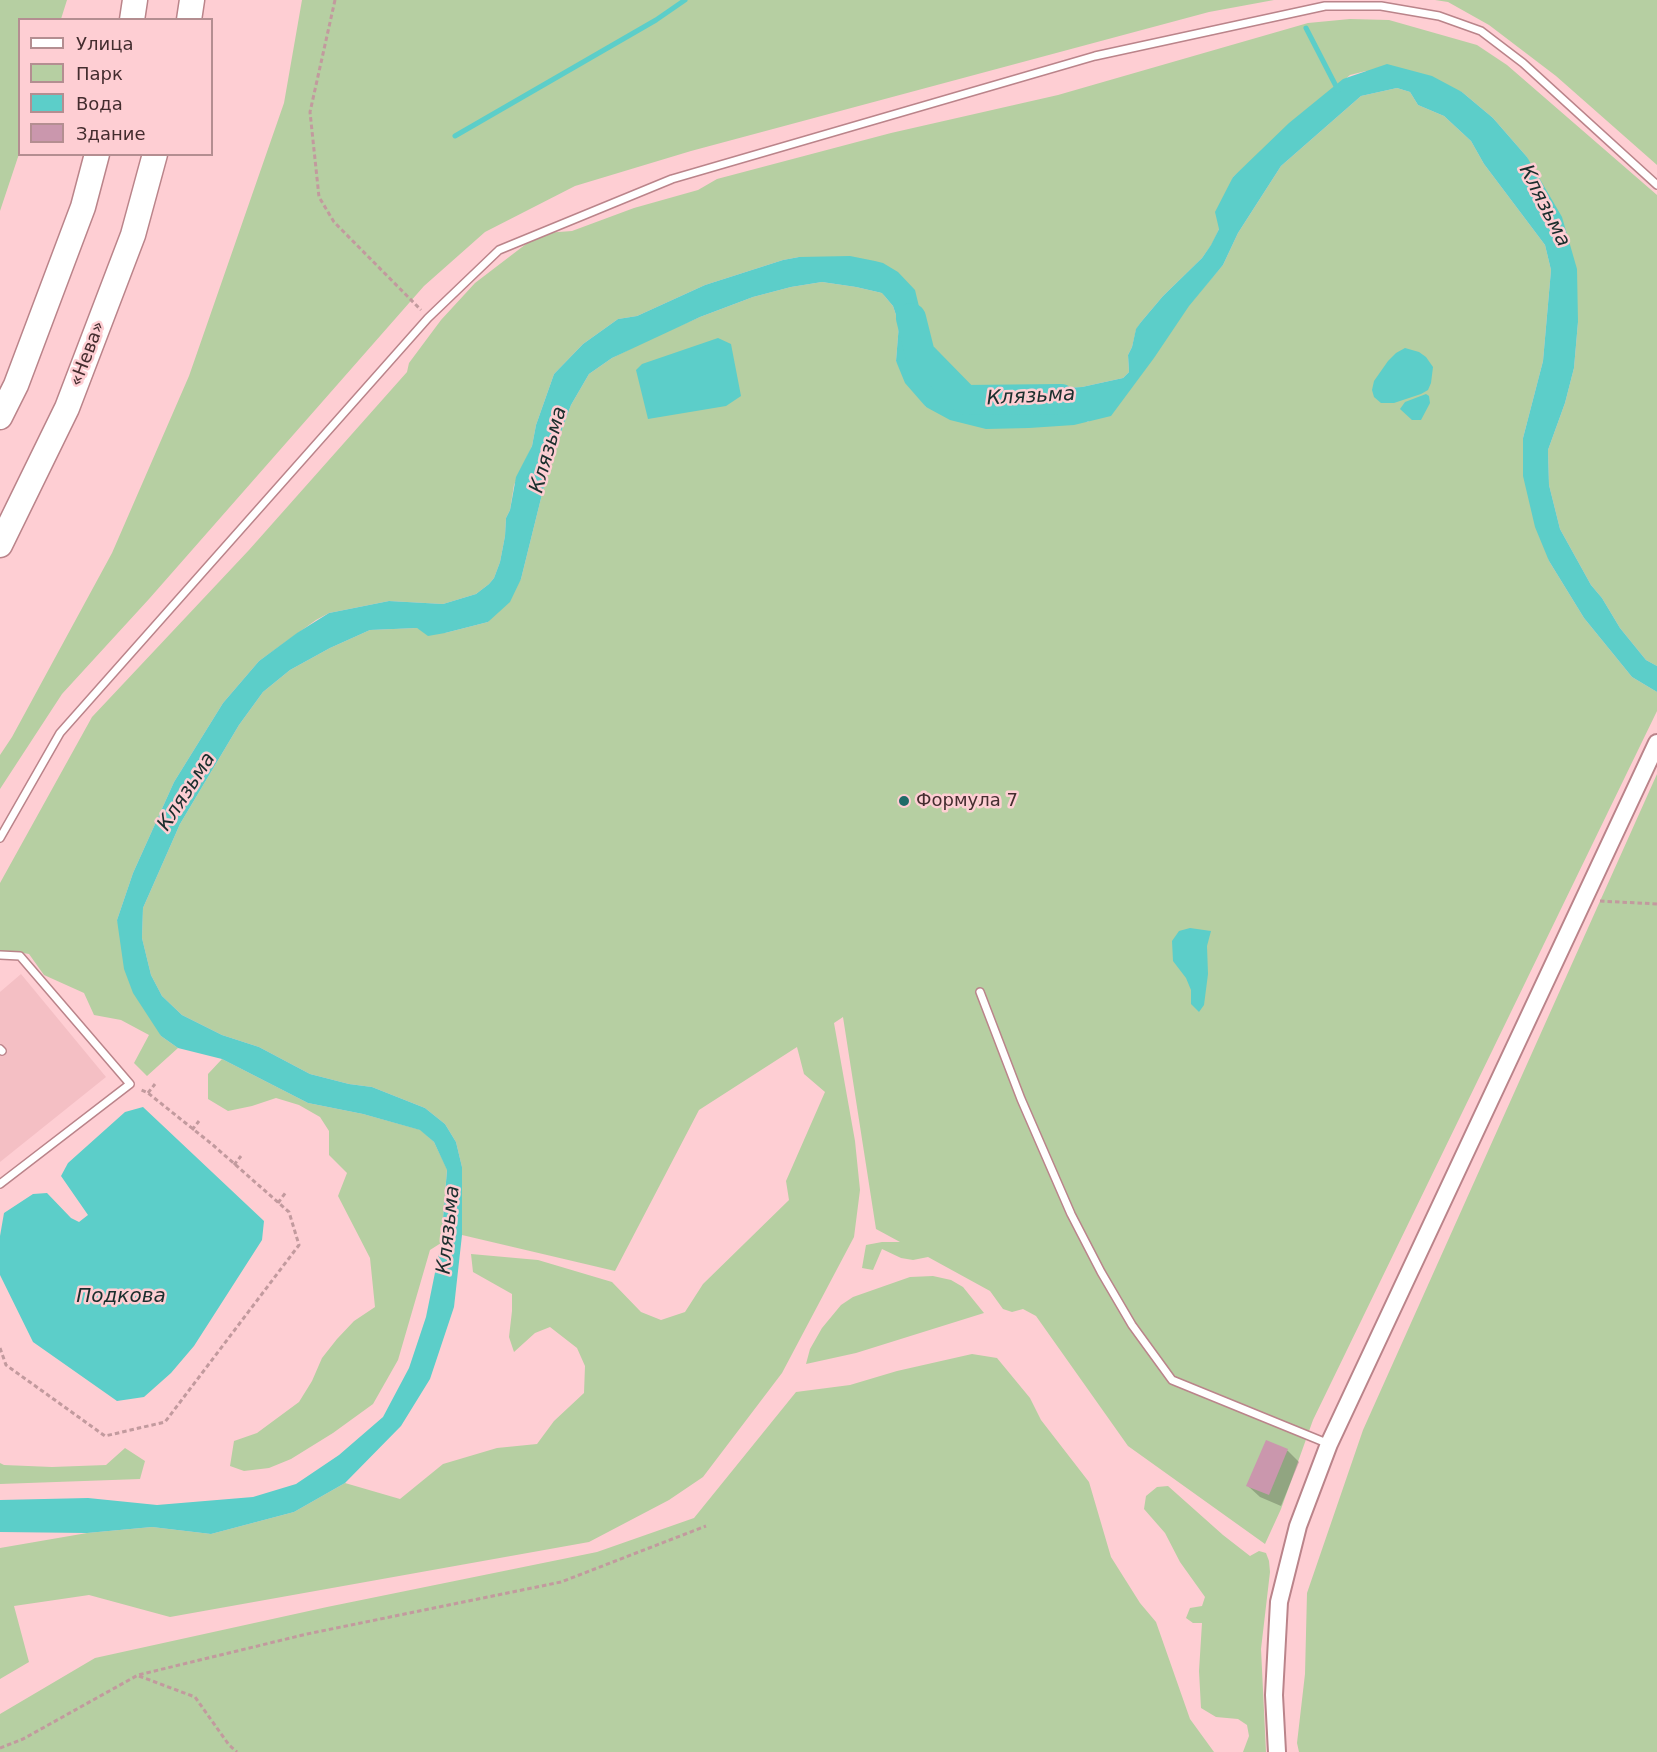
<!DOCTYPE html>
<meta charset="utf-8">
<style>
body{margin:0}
#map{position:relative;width:1657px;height:1752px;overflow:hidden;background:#feced3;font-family:"DejaVu Sans",sans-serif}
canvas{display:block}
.legend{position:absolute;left:18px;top:18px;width:195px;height:138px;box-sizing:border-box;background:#feced3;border:2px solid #b48e91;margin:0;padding:8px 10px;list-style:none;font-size:18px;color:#442d2f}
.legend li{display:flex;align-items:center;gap:12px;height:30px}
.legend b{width:30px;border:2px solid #b48e91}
</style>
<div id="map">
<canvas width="1657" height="1752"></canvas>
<ul class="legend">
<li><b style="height:8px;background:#fff"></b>Улица</li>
<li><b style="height:16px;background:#b6cfa2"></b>Парк</li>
<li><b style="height:16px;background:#5ccec9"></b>Вода</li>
<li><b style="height:16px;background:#ca97ad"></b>Здание</li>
</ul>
</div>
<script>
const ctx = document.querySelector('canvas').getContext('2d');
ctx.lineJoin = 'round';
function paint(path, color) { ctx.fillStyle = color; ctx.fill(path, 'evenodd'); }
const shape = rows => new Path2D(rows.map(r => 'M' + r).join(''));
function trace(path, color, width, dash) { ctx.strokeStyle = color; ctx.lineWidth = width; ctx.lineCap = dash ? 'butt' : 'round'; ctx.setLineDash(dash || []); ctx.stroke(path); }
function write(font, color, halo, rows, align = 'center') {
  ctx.font = font + ' "DejaVu Sans",sans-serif'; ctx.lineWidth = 5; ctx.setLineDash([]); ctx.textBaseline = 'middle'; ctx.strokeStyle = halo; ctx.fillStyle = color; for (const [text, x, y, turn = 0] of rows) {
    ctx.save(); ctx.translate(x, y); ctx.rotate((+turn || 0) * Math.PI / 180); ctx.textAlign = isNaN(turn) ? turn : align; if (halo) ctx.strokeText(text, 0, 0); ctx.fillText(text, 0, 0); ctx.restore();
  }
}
paint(shape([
 [21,974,106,1077,0,1162,0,992]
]), '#f4bfc4');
paint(shape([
 [0,0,67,0,61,19,20,20,19,154,0,211],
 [302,0,1274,0,1209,12,691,151,575,186,485,232,424,286,149,599,62,694,0,789,0,755,12,737,112,553,189,376,284,103],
 [1435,0,1657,0,1657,165,1556,76,1489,25,1448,2],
 [1350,19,1389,20,1477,45,1507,65,1657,195,1657,666,1646,660,1620,628,1602,598,1591,585,1560,529,1549,485,1548,450,1565,403,1574,368,1578,322,1527,157,1493,118,1462,92,1366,71,1350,75,1233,177,1219,229,1212,244,1202,258,1163,296,1141,322,1136,330,1132,347,1128,355,1129,372,1123,378,1082,387,1049,389,1011,403,976,399,940,382,927,369,921,351,923,323,832,257,799,257,783,260,705,285,637,316,618,319,583,344,554,374,536,425,532,446,514,485,510,510,506,518,505,536,500,562,494,578,489,584,476,594,443,604,389,601,329,613,316,620,259,661,223,703,174,782,133,873,117,920,161,1036,178,1048,147,1076,134,1063,149,1035,121,1020,94,1015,84,993,44,975,29,954,11,951,0,951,0,883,92,717,249,550,407,372,409,363,441,320,475,283,530,241,545,233,572,231,634,208,698,190,717,179,891,133,1058,95,1308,23],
 [1397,88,1410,92,1418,105,1444,116,1471,141,1484,164,1545,245,1551,270,1543,361,1523,438,1549,561,1584,618,1632,677,1657,692,1657,711,1313,1420,1281,1509,1265,1544,1128,1446,1036,1316,1023,1309,1012,1312,1003,1309,990,1291,928,1257,913,1260,901,1258,882,1249,873,1270,862,1268,866,1245,882,1242,900,1242,876,1229,843,1017,834,1023,855,1141,860,1190,854,1237,782,1373,703,1477,669,1500,589,1542,170,1617,89,1595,14,1606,29,1662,0,1679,0,1548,87,1533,152,1527,211,1534,294,1512,345,1483,400,1499,443,1464,497,1448,537,1444,554,1421,584,1393,585,1366,577,1348,550,1327,535,1333,514,1352,509,1337,512,1311,512,1294,473,1272,471,1254,538,1260,612,1282,641,1312,661,1320,685,1312,703,1284,789,1200,786,1181,825,1092,804,1074,797,1047,699,1110,615,1271,462,1235,462,1167,456,1142,445,1124,425,1108,372,1087,349,1084,310,1074,259,1047,222,1035,182,1015,162,996,151,975,142,938,143,908,180,824,239,725,263,692,290,670,330,648,370,630,417,628,445,633,488,622,521,579,550,462,571,405,589,374,612,358,652,338,700,317,753,297,791,287,822,282,856,287,882,293,893,306,899,324,896,361,926,407,1088,422,1223,265,1238,233,1281,166,1361,96],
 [1657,774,1657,1752,1299,1752,1297,1743,1305,1674,1307,1593,1363,1430],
 [222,1059,308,1103,363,1114,421,1130,434,1142,447,1169,441,1243,430,1250,398,1360,373,1404,333,1433,291,1459,269,1468,244,1471,230,1466,234,1441,257,1433,299,1402,312,1381,322,1358,337,1339,354,1321,375,1307,370,1258,338,1196,347,1173,329,1155,329,1131,320,1117,299,1105,276,1098,252,1106,228,1111,208,1099,208,1074],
 [933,1276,951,1280,963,1287,984,1313,856,1353,806,1364,810,1349,822,1328,841,1305,853,1297,910,1277],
 [972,1354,997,1358,1030,1398,1041,1420,1089,1482,1111,1557,1140,1603,1156,1622,1190,1719,1214,1752,0,1752,0,1714,95,1658,327,1607,597,1552,694,1518,796,1392,850,1385,897,1371],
 [125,1448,145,1461,140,1479,0,1484,0,1463,4,1465,52,1467,106,1465],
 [1168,1486,1223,1535,1250,1556,1259,1551,1266,1553,1269,1561,1270,1572,1261,1649,1266,1752,1243,1752,1249,1736,1247,1725,1238,1719,1216,1717,1201,1708,1199,1671,1202,1623,1193,1623,1186,1618,1190,1608,1202,1606,1205,1597,1180,1562,1165,1533,1144,1509,1146,1496,1157,1487]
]), '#b6cfa2');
paint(shape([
 [1387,64,1432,76,1462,92,1493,118,1527,157,1562,217,1577,269,1578,322,1574,368,1565,403,1548,450,1549,485,1560,529,1591,585,1602,598,1620,628,1646,660,1657,666,1657,692,1632,677,1584,618,1549,561,1535,527,1523,476,1523,438,1543,361,1551,270,1545,245,1484,164,1471,141,1444,116,1418,105,1410,92,1397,88,1361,96,1281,166,1238,233,1223,265,1189,306,1154,358,1111,416,1074,425,1029,428,986,429,950,420,926,407,905,383,896,361,899,324,893,306,882,293,856,287,822,282,791,287,753,297,700,317,612,358,589,374,571,405,550,462,521,579,510,602,488,622,445,633,428,636,417,628,370,630,330,648,290,670,263,692,239,725,180,824,143,908,142,938,151,975,162,996,182,1015,222,1035,259,1047,310,1074,349,1084,372,1087,425,1108,445,1124,456,1142,462,1167,462,1235,454,1307,430,1379,401,1426,345,1483,294,1512,211,1534,152,1527,87,1533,0,1532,0,1500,88,1498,157,1505,253,1497,296,1484,339,1455,383,1417,409,1368,426,1317,441,1243,447,1170,434,1142,420,1130,363,1114,308,1103,222,1059,178,1048,161,1036,133,993,124,969,117,920,133,873,174,782,223,703,259,661,297,633,329,613,389,601,443,604,476,594,489,584,494,578,500,562,505,536,506,518,510,510,516,477,532,446,536,425,554,374,583,344,618,319,637,316,705,285,783,260,799,257,850,256,875,261,883,263,898,272,915,290,923,323,921,351,927,369,940,382,961,392,984,401,1011,403,1049,389,1082,387,1123,378,1129,372,1128,355,1132,347,1136,329,1141,322,1163,296,1202,258,1211,245,1219,229,1215,212,1233,177,1289,123,1343,79],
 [718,338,731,344,741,396,726,406,648,419,636,370,642,364],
 [1405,348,1419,352,1426,357,1433,367,1431,383,1428,390,1421,394,1394,403,1381,403,1374,397,1372,390,1374,381,1388,361,1396,353],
 [1426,394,1429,396,1430,403,1421,420,1412,420,1400,409,1405,402],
 [1190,928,1211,931,1207,946,1208,974,1204,1005,1199,1012,1191,1004,1191,990,1186,978,1173,961,1172,941,1179,931],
 [143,1107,264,1221,262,1240,194,1346,171,1373,144,1397,117,1401,33,1342,0,1275,0,1236,4,1213,33,1194,47,1193,71,1218,79,1222,88,1215,61,1176,68,1163,125,1112]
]), '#5ccec9');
paint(shape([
 [1267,1442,1288,1451,1299,1462,1281,1506,1260,1497,1248,1486]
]), '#0003');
trace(shape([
 [1306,28,1338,90],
 [455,136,656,20,685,0]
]), '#5ccec9', 5);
trace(shape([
 [911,318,920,354,965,400,1061,399]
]), '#5ccec9', 30);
paint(shape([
 [1266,1440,1288,1449,1269,1495,1246,1486]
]), '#ca97ad');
const service = shape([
 [0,838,60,733,428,318,499,250,672,179,1095,56,1325,6,1381,6,1439,16,1481,31,1523,63,1657,185],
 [0,955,20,956,130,1084,0,1184],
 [980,992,1021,1099,1071,1214,1101,1272,1132,1325,1172,1380,1329,1444],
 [0,1049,2,1051]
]);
const tertiary = shape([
 [1277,1752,1274,1695,1279,1602,1298,1526,1329,1444,1657,743]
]);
const motorway = shape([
 [132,20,135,0],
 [189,20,192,0],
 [0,417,16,385,83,207,97,154],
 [0,545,67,408,133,235,155,154]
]);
trace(service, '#ba848a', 10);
trace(tertiary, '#ba848a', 20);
trace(motorway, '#ba848a', 27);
trace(shape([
 [335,0,310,112,319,197,334,222,421,310],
 [1600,901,1657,904],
 [148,1093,155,1084],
 [192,1130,199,1121],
 [234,1165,241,1156],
 [278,1203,286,1192],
 [0,1348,6,1365,105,1436,165,1422,299,1245,289,1212,213,1145,148,1093,139,1089],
 [139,1676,195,1697,229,1745,237,1752],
 [0,1748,23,1739,138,1675,307,1634,561,1582,706,1526]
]), '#c29a9e', 3, [4.5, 3]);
trace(service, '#fff', 7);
trace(tertiary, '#fff', 16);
trace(motorway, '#fff', 24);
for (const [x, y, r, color] of [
 [904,801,6,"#1f6a68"]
]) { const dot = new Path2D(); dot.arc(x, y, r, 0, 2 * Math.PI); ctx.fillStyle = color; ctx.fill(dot); trace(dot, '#feced3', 2); }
write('18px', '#442d2f', '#feced3', [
 ["«Нева»",88,354,-69]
]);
write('18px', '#442d2f', '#feced3', [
 ["Формула 7",916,801]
], 'left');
write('italic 20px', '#1a2e2d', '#feced3', [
 ["Клязьма",1544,206,63],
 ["Клязьма",1031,397,-3],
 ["Клязьма",549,450,-74],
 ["Клязьма",187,792,-57],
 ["Клязьма",449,1230,-84],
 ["Подкова",121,1297]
]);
</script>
